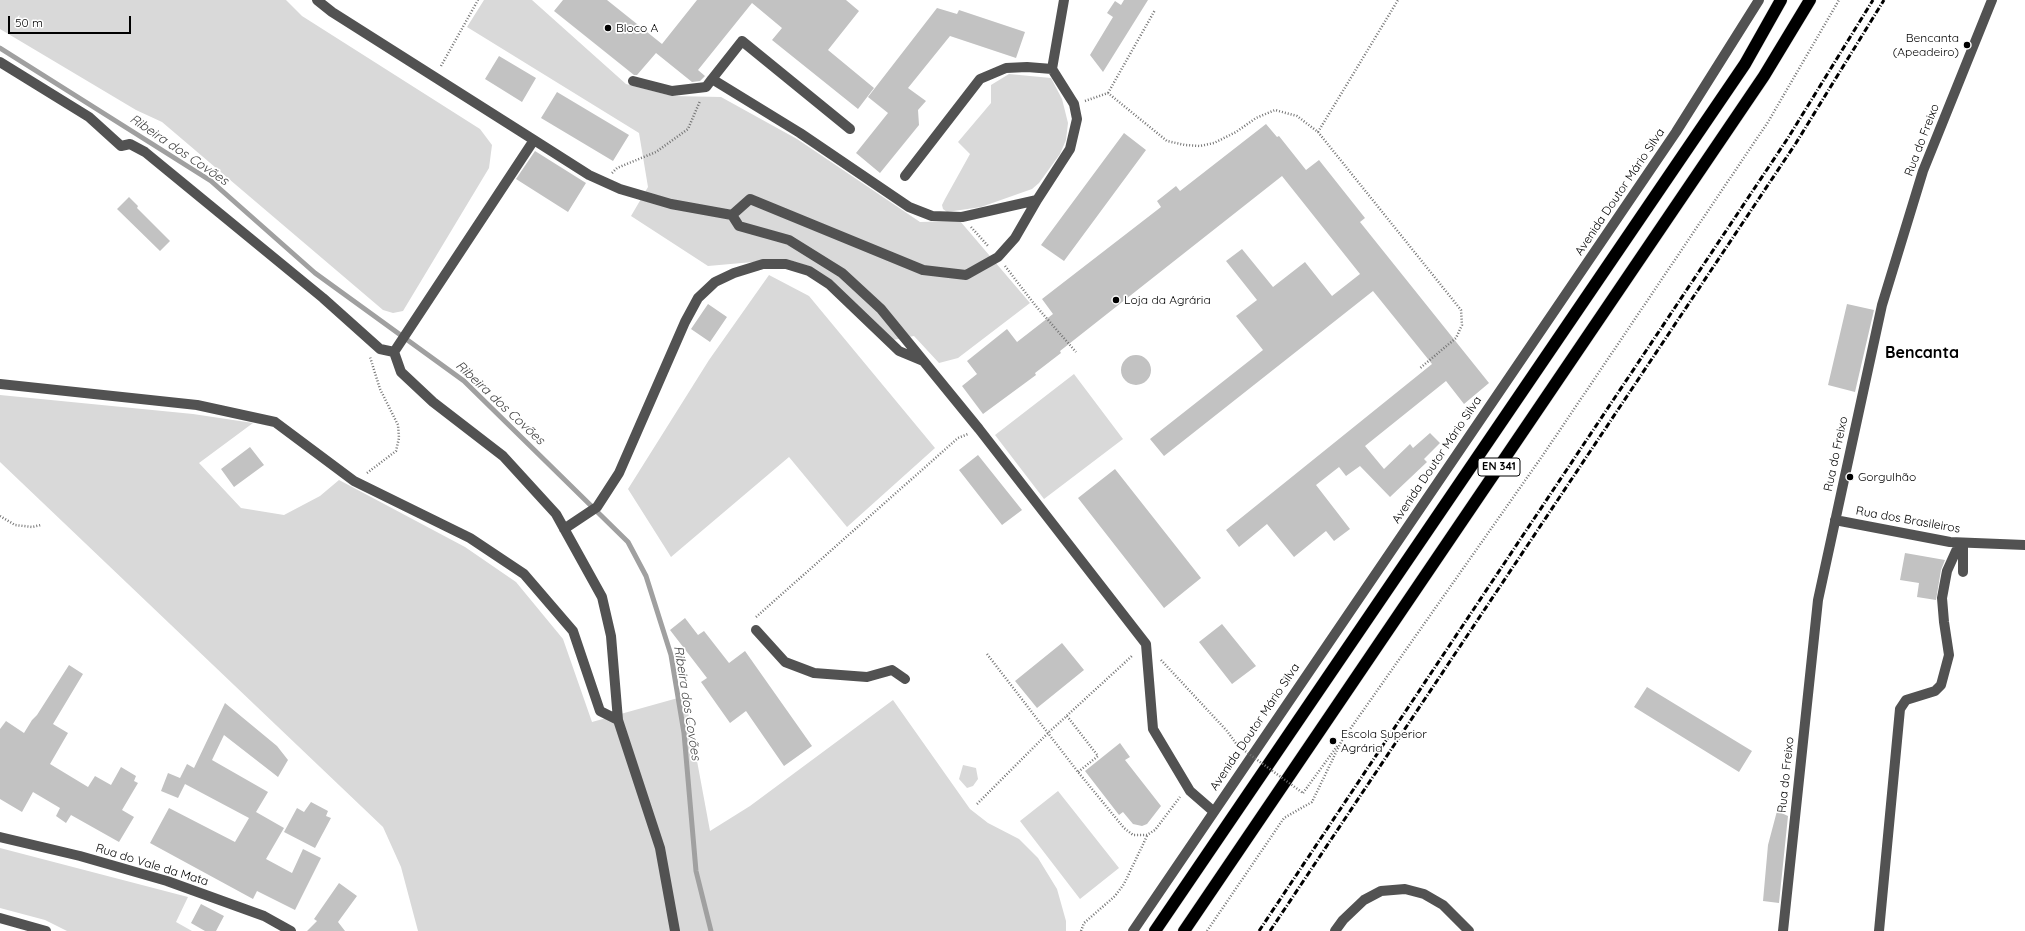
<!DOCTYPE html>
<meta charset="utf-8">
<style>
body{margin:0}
#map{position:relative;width:2025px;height:931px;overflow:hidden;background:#fff;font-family:Quicksand,sans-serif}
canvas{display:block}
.scale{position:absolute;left:8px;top:16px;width:123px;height:18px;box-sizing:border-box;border:2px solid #000;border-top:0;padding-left:5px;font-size:12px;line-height:14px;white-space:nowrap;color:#000;-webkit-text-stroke:3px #fff;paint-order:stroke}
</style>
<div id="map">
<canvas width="2025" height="931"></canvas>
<div class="scale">50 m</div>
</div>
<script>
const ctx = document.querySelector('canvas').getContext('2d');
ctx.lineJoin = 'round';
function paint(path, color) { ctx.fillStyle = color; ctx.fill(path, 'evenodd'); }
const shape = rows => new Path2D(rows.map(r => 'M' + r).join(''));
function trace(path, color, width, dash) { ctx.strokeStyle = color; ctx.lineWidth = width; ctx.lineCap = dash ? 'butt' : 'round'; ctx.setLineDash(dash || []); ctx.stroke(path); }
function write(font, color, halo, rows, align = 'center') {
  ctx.font = font + ' Quicksand,sans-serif'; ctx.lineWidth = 3.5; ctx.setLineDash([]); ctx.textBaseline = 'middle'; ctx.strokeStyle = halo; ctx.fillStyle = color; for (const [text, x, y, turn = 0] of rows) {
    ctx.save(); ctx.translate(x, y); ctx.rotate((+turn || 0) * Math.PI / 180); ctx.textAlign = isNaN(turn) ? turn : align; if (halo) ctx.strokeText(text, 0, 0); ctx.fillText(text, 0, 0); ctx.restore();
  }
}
paint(shape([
 [0,0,286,0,302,16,480,129,492,145,489,168,403,311,393,313,383,310,162,122,136,110,0,29],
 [484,0,532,0,626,84,672,96,721,97,797,139,920,222,960,221,1030,303,958,358,939,363,914,336,893,340,811,267,787,259,708,266,631,216,648,187,639,133,467,27],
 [1009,74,1051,78,1062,99,1068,123,1066,140,1060,154,1039,183,1032,189,981,207,947,212,943,209,942,205,945,199,970,154,958,142,991,103,991,85],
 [769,275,809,296,935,448,847,527,789,457,671,557,628,489,709,360],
 [1074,374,1123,439,1044,499,995,435],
 [0,395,193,414,253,423,199,463,241,508,284,515,320,496,339,480,465,547,516,582,563,639,592,722,685,696,710,831,750,806,893,700,970,809,988,823,1019,839,1038,858,1057,889,1066,921,1066,931,418,931,401,867,383,827,0,462],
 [963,765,976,768,978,779,973,786,967,788,959,779],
 [1058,791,1119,868,1080,899,1020,821],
 [0,848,188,897,176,922,192,931,67,931,45,920,0,908]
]), '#d9d9d9');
trace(shape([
 [0,48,211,181,315,273,464,381,628,542,646,576,671,655,684,733,696,871,711,931]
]), '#a0a0a0', 5);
paint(shape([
 [563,0,607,0,662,44,697,0,846,0,859,11,828,50,874,88,858,109,772,40,782,28,752,3,698,70,705,76,700,81,692,82,656,53,637,75,634,75,554,11],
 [1124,0,1148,0,1103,72,1090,55,1113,17,1107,13,1115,1,1121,5],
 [937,8,957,14,959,10,1025,32,1016,58,950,36,908,88,926,101,918,110,919,125,880,173,856,153,888,113,868,97],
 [499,56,536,78,522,102,485,79],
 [557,92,629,135,613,161,541,118],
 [1266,124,1277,137,1279,136,1306,170,1319,160,1365,218,1360,222,1489,383,1464,404,1446,381,1365,446,1384,469,1410,444,1413,448,1430,433,1440,443,1424,459,1427,462,1390,497,1360,466,1346,476,1339,467,1316,485,1350,529,1334,541,1326,531,1294,557,1267,524,1239,547,1226,530,1432,364,1373,291,1164,456,1150,439,1263,350,1236,316,1257,300,1226,261,1242,249,1273,287,1305,262,1332,296,1360,274,1282,176,1060,351,1061,353,1035,373,1036,375,983,414,962,386,977,374,967,361,1007,329,1017,342,1053,314,1042,299,1161,207,1157,201,1176,186,1180,191],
 [1124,133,1146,150,1064,261,1041,245],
 [535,151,586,183,568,212,516,179],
 [129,197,138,206,137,208,170,241,160,251,117,209],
 [708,304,727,317,710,342,691,329],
 [1847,304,1874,310,1855,392,1828,385],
 '1121 370a15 15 0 1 1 30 0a15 15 0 1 1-30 0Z',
 [250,447,264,465,234,487,221,469],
 [978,455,1022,510,1002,525,959,470],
 [1115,469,1201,578,1164,608,1078,498],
 [1905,553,1945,560,1941,570,1936,600,1917,597,1919,583,1900,580],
 [685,618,698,635,704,631,729,663,745,651,812,746,784,766,746,711,730,723,701,682,707,678,670,630],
 [1222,624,1256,666,1232,684,1199,642],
 [1062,643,1084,670,1037,708,1015,681],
 [69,665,83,674,53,724,68,733,50,764,88,787,95,776,111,785,121,767,136,776,134,781,138,783,122,810,134,817,119,842,71,815,66,823,56,816,60,808,33,792,22,812,0,799,0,729,6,721,24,733,32,720,37,715],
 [1647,687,1752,751,1739,772,1634,707],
 [225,703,277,746,288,760,278,777,224,735,212,760,268,792,256,812,284,828,266,859,292,873,303,849,321,858,295,910,257,891,253,899,150,843,169,808,235,842,249,818,185,784,178,798,161,791,168,773,180,778,187,764,194,768],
 [1120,743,1130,757,1125,760,1161,806,1147,824,1142,826,1133,824,1123,812,1119,815,1085,771],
 [311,802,328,811,326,816,331,818,315,848,284,832,297,808,304,812],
 [1777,811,1788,816,1779,903,1763,901,1768,845],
 [339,883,357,896,338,922,345,931,307,931,317,921,314,919],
 [201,904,224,916,216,931,205,931,191,923]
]), '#c2c2c2');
const highway = shape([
 [1155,931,1745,64,1781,0],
 [1184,931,1764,76,1810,0]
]);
trace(highway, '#dbdbdb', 13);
trace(shape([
 [441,66,478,0],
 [1108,93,1155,10],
 [1085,101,1108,93,1167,141,1185,145,1200,146,1214,143,1236,132,1256,118,1275,110,1297,116,1318,132,1461,310,1462,325,1456,338,1419,369],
 [1318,132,1398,0],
 [612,173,617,168,656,152,688,129,700,101],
 [971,227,989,247],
 [1005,266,1035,305,1076,352],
 [367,473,396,451,399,438,398,425,380,389,370,357],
 [0,516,15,525,32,527,41,525],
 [756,617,958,438,968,434],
 [987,654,1078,772,1124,828,1133,835,1147,835,1155,830,1180,797],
 [1161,660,1227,731,1238,746],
 [1067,716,1098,756,1078,772],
 [1303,793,1338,745],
 [977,804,1048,733,1133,655],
 [1081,931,1084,923,1115,896,1124,884,1147,836],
 [1207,931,1284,818,1312,802,1341,742,1543,455,1768,122,1839,0]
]), '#747474', 2.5, [1, 2]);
trace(shape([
 [317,0,332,12,534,140],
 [0,62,89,117,121,146,130,144,145,152,323,298,380,349,394,352],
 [633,81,672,91,706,87,712,79],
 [850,129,742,41,712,79,800,133,909,207,932,216,962,217,1037,200,1070,149,1077,119,1074,104,1052,69,1064,0],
 [905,176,980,79,1006,68,1027,67,1052,69],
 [732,215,750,199,923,270,966,275,998,257,1015,238,1037,200],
 [0,384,197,405,275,422,354,481,470,538,524,574,573,631,600,711,618,720],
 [1835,520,1950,542,2025,545],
 [564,529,597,507,619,473,685,322,698,298,715,282,734,273,763,264,786,264,809,271,829,284,899,351,923,361],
 [756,630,785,662,814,673,867,677,892,670,905,679],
 [0,837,80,856,167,881,264,916,291,931],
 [0,918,46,931],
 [675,931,660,848,618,720,611,636,602,597,556,514,503,456,433,402,401,372,394,352,534,140,589,175,620,189,671,204,732,215,739,226,789,240,842,273,881,309,979,429,1146,644,1153,729,1190,791,1213,811],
 [1133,931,1676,132,1759,0],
 [1335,931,1343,920,1364,900,1381,891,1405,889,1424,894,1443,905,1469,931],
 [1783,931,1818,600,1882,305,1923,171,1992,0],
 [1879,931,1900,709,1906,700,1935,691,1941,685,1949,655,1944,622,1942,598,1947,571,1956,551,1963,543,1963,572]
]), '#525252', 10);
trace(highway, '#000', 12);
trace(shape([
 [1259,931,1788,138,1873,0],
 [1270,931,1796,143,1884,0]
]), '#000', 3, [6, 2, 1, 2]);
trace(shape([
 [1238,746,1303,793]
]), '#747474', 2.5, [1, 2]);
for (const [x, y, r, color] of [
 [608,28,4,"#000"],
 [1967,45,4,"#000"],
 [1116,300,4,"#000"],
 [1850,477,4,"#000"],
 [1333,741,4,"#000"]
]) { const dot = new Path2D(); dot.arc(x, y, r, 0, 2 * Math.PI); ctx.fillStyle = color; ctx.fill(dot); trace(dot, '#fff', 1.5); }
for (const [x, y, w] of [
 [1499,467,42]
]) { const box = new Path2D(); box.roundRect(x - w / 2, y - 9, w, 18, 3); ctx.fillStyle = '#fff'; ctx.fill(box); trace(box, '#000', 1); }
write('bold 11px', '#000', null, [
 ["EN 341",1499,467]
]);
write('12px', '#000', '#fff', [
 ["Bloco A",616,28],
 ["Bencanta",1959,38,"right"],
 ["(Apeadeiro)",1959,52,"right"],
 ["Loja da Agrária",1124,300],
 ["Gorgulhão",1858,477],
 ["Escola Superior",1341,734],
 ["Agrária",1341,748]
], 'left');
write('12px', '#000', '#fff', [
 ["Rua do Freixo",1922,140,-69],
 ["Avenida Doutor Mário Silva",1620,192,-56],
 ["Rua do Freixo",1836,454,-78],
 ["Avenida Doutor Mário Silva",1437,460,-56],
 ["Rua dos Brasileiros",1908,520,10],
 ["Avenida Doutor Mário Silva",1255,727,-56],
 ["Rua do Freixo",1786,775,-84],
 ["Rua do Vale da Mata",152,865,17]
]);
write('italic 13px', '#414141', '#fff', [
 ["Ribeira dos Covões",179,150,34],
 ["Ribeira dos Covões",500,403,43],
 ["Ribeira dos Covões",687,703,81]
]);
write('bold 16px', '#000', '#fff', [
 ["Bencanta",1922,353]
]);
</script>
